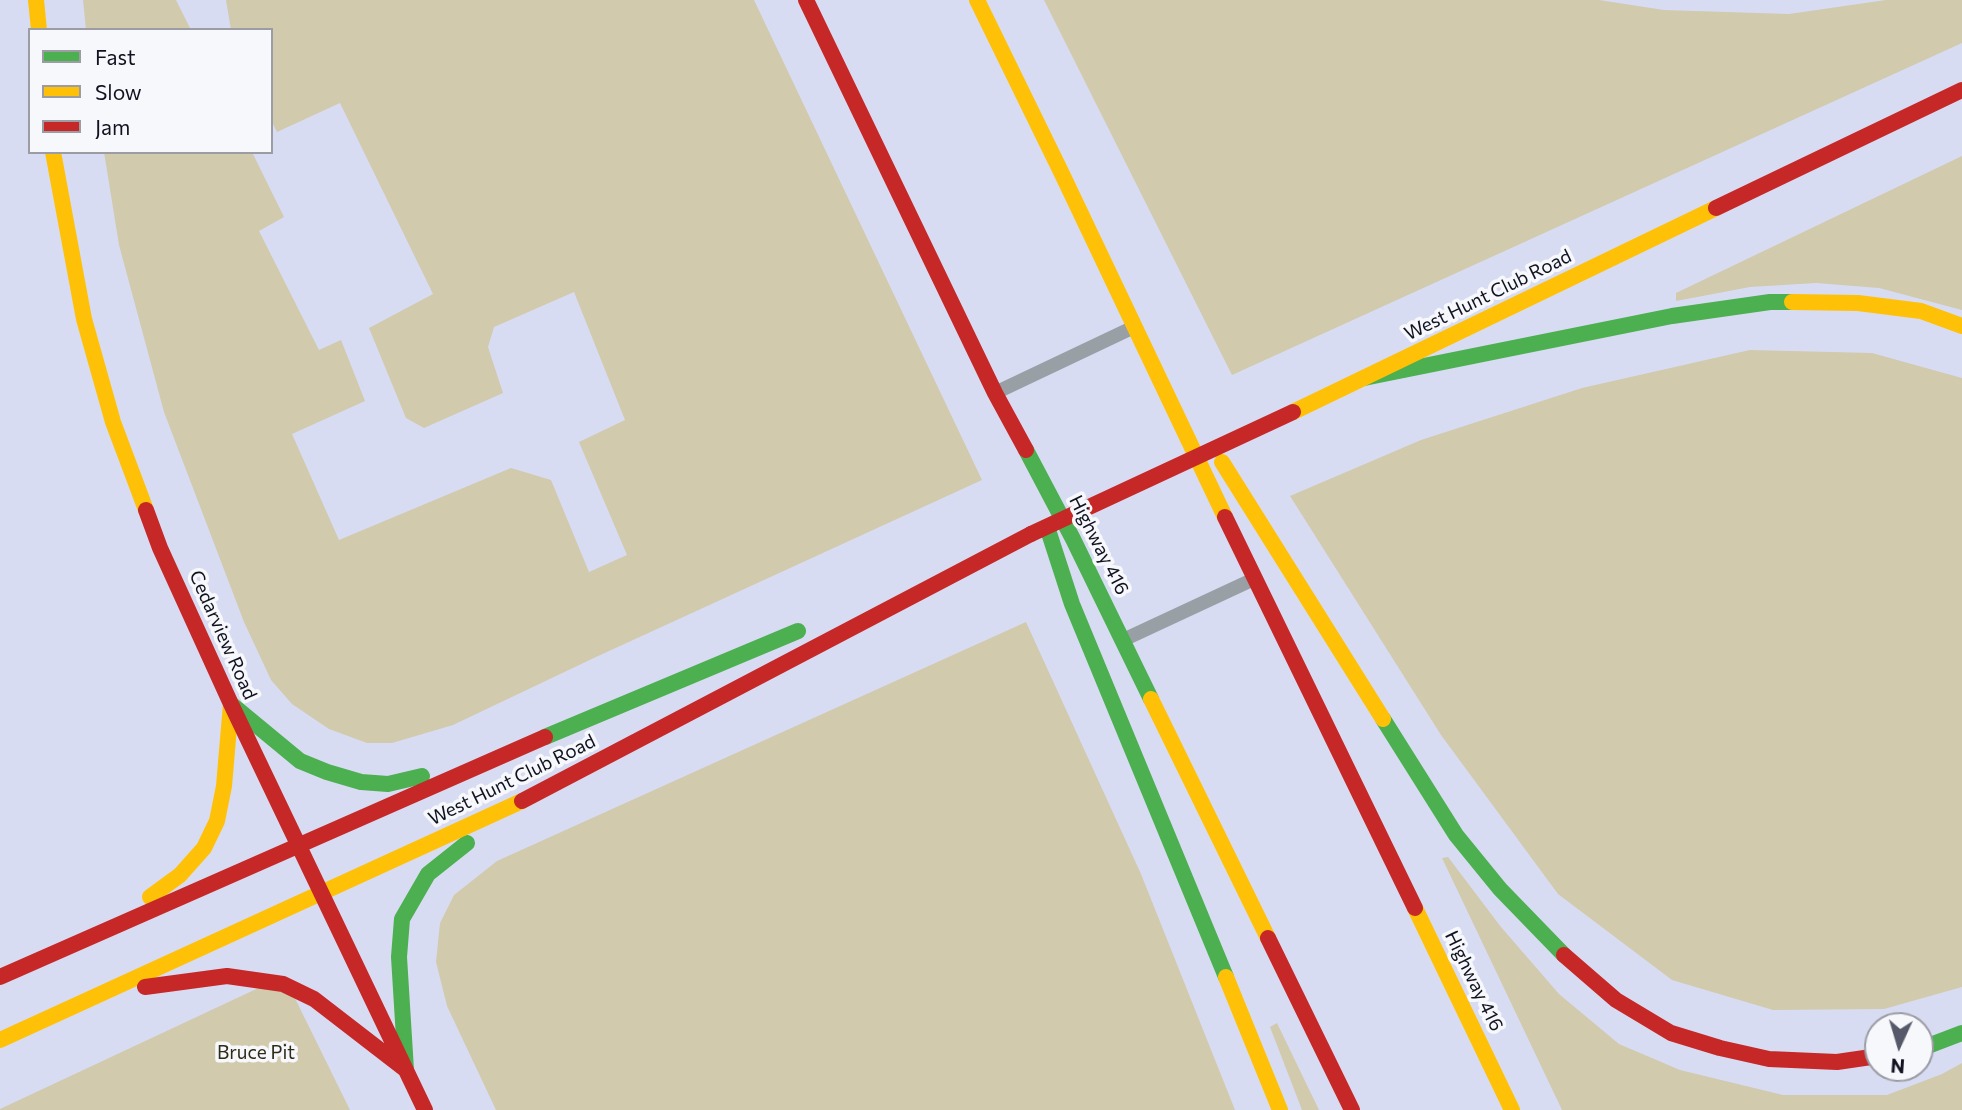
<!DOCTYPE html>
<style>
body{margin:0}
#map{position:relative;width:1962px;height:1110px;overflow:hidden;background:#d8dcf2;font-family:Commissioner,sans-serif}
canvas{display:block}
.legend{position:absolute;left:28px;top:28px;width:245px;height:126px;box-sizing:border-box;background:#f7f8fc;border:2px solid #9b9ca4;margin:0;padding:9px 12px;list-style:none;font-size:21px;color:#10121f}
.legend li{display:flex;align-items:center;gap:14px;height:35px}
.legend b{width:35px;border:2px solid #9b9ca4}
.north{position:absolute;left:1864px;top:1012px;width:70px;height:70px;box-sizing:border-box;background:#f7f8fc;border:2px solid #9b9ca4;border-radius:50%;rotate:184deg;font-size:19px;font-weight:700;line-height:28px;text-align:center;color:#10121f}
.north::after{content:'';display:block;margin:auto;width:24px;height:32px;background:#565969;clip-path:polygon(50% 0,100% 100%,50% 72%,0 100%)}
</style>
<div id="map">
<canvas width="1962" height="1110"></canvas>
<ul class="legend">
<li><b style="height:9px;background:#4caf50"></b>Fast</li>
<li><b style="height:9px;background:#ffc107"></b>Slow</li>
<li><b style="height:9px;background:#c62828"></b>Jam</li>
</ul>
<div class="north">N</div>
</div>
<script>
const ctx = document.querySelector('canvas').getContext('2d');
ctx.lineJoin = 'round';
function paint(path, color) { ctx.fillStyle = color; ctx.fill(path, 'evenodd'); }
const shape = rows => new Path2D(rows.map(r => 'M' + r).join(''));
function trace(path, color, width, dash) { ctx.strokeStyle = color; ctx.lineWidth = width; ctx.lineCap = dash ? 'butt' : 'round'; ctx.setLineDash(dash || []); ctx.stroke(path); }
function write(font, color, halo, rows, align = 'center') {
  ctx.font = font + ' Commissioner,sans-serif'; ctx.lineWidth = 7; ctx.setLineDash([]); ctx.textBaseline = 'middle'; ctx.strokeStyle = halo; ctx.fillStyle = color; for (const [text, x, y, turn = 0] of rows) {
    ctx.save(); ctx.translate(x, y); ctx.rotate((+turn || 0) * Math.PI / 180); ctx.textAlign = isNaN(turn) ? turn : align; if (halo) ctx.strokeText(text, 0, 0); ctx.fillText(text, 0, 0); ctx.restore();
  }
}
paint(shape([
 [83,0,176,0,191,30,86,30],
 [226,0,754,0,982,480,596,657,453,725,392,743,367,743,329,729,292,704,271,680,244,622,164,412,119,245,104,152,252,152,284,217,259,231,319,350,341,340,365,401,292,434,339,540,511,468,551,480,589,572,627,555,579,442,625,420,574,292,494,327,488,347,503,393,424,428,406,418,369,328,433,294,340,103,277,132,271,120,271,30,231,30],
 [1044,0,1599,0,1664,10,1789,14,1886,0,1962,0,1962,43,1232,375],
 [1962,156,1962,310,1879,288,1816,283,1750,287,1676,301,1676,293],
 [1750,350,1872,353,1962,378,1962,987,1884,1009,1773,1010,1672,980,1558,894,1441,735,1290,496,1421,440,1582,388],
 [1026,622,1141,874,1235,1110,496,1110,447,1006,436,962,440,923,454,895,497,861],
 [1448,857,1501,927,1559,994,1619,1044,1680,1070,1783,1095,1887,1095,1942,1074,1962,1063,1962,1110,1562,1110,1442,858],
 [284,976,350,1110,0,1110,0,1109],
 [1277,1023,1319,1110,1302,1110,1270,1027]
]), '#d1caad');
trace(shape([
 [997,392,1134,327],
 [1123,640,1254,579]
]), '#989fa5', 14);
trace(shape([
 [1364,378,1672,316,1770,302,1792,302],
 [1026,450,1073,539,1151,699],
 [1049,533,1072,604,1226,977],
 [231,704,300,761,327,772,361,782,388,784,422,776],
 [1383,719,1456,835,1500,889,1564,955],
 [545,737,798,631],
 [1920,1049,1962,1033],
 [406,1070,399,957,402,919,428,874,467,843]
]), '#4caf50', 16);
trace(shape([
 [36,0,39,30],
 [977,0,1063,176,1225,517],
 [53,152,84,319,113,422,146,510],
 [1792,302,1858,303,1921,311,1962,326],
 [1293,412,1716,208],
 [1222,462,1383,719],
 [1151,699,1268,938],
 [150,897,180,875,204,848,217,821,224,786,231,704],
 [1415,908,1512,1110],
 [1226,977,1280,1110],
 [0,1040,522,801]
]), '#ffc107', 16);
trace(shape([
 [806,0,995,393,1026,450],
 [1716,208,1962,90],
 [146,510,160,548,231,704,425,1110],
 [1225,517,1415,908],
 [522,801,1031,534],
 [1268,938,1352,1110],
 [1564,955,1616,1000,1671,1033,1720,1048,1769,1059,1837,1062,1878,1056],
 [0,977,545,737],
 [145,987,227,976,283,984,314,999,406,1070]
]), '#c62828', 16);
trace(shape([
 [1031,534,1293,412]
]), '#c62828', 16);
write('19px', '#10121f', '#f7f8fc', [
 ["West Hunt Club Road",1488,295,-26],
 ["Highway 416",1099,545,63],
 ["Cedarview Road",223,635,66],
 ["West Hunt Club Road",512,780,-26],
 ["Highway 416",1474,981,64]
]);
write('19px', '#2f2b18', '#f7f8fc', [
 ["Bruce Pit",256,1053]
]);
</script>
